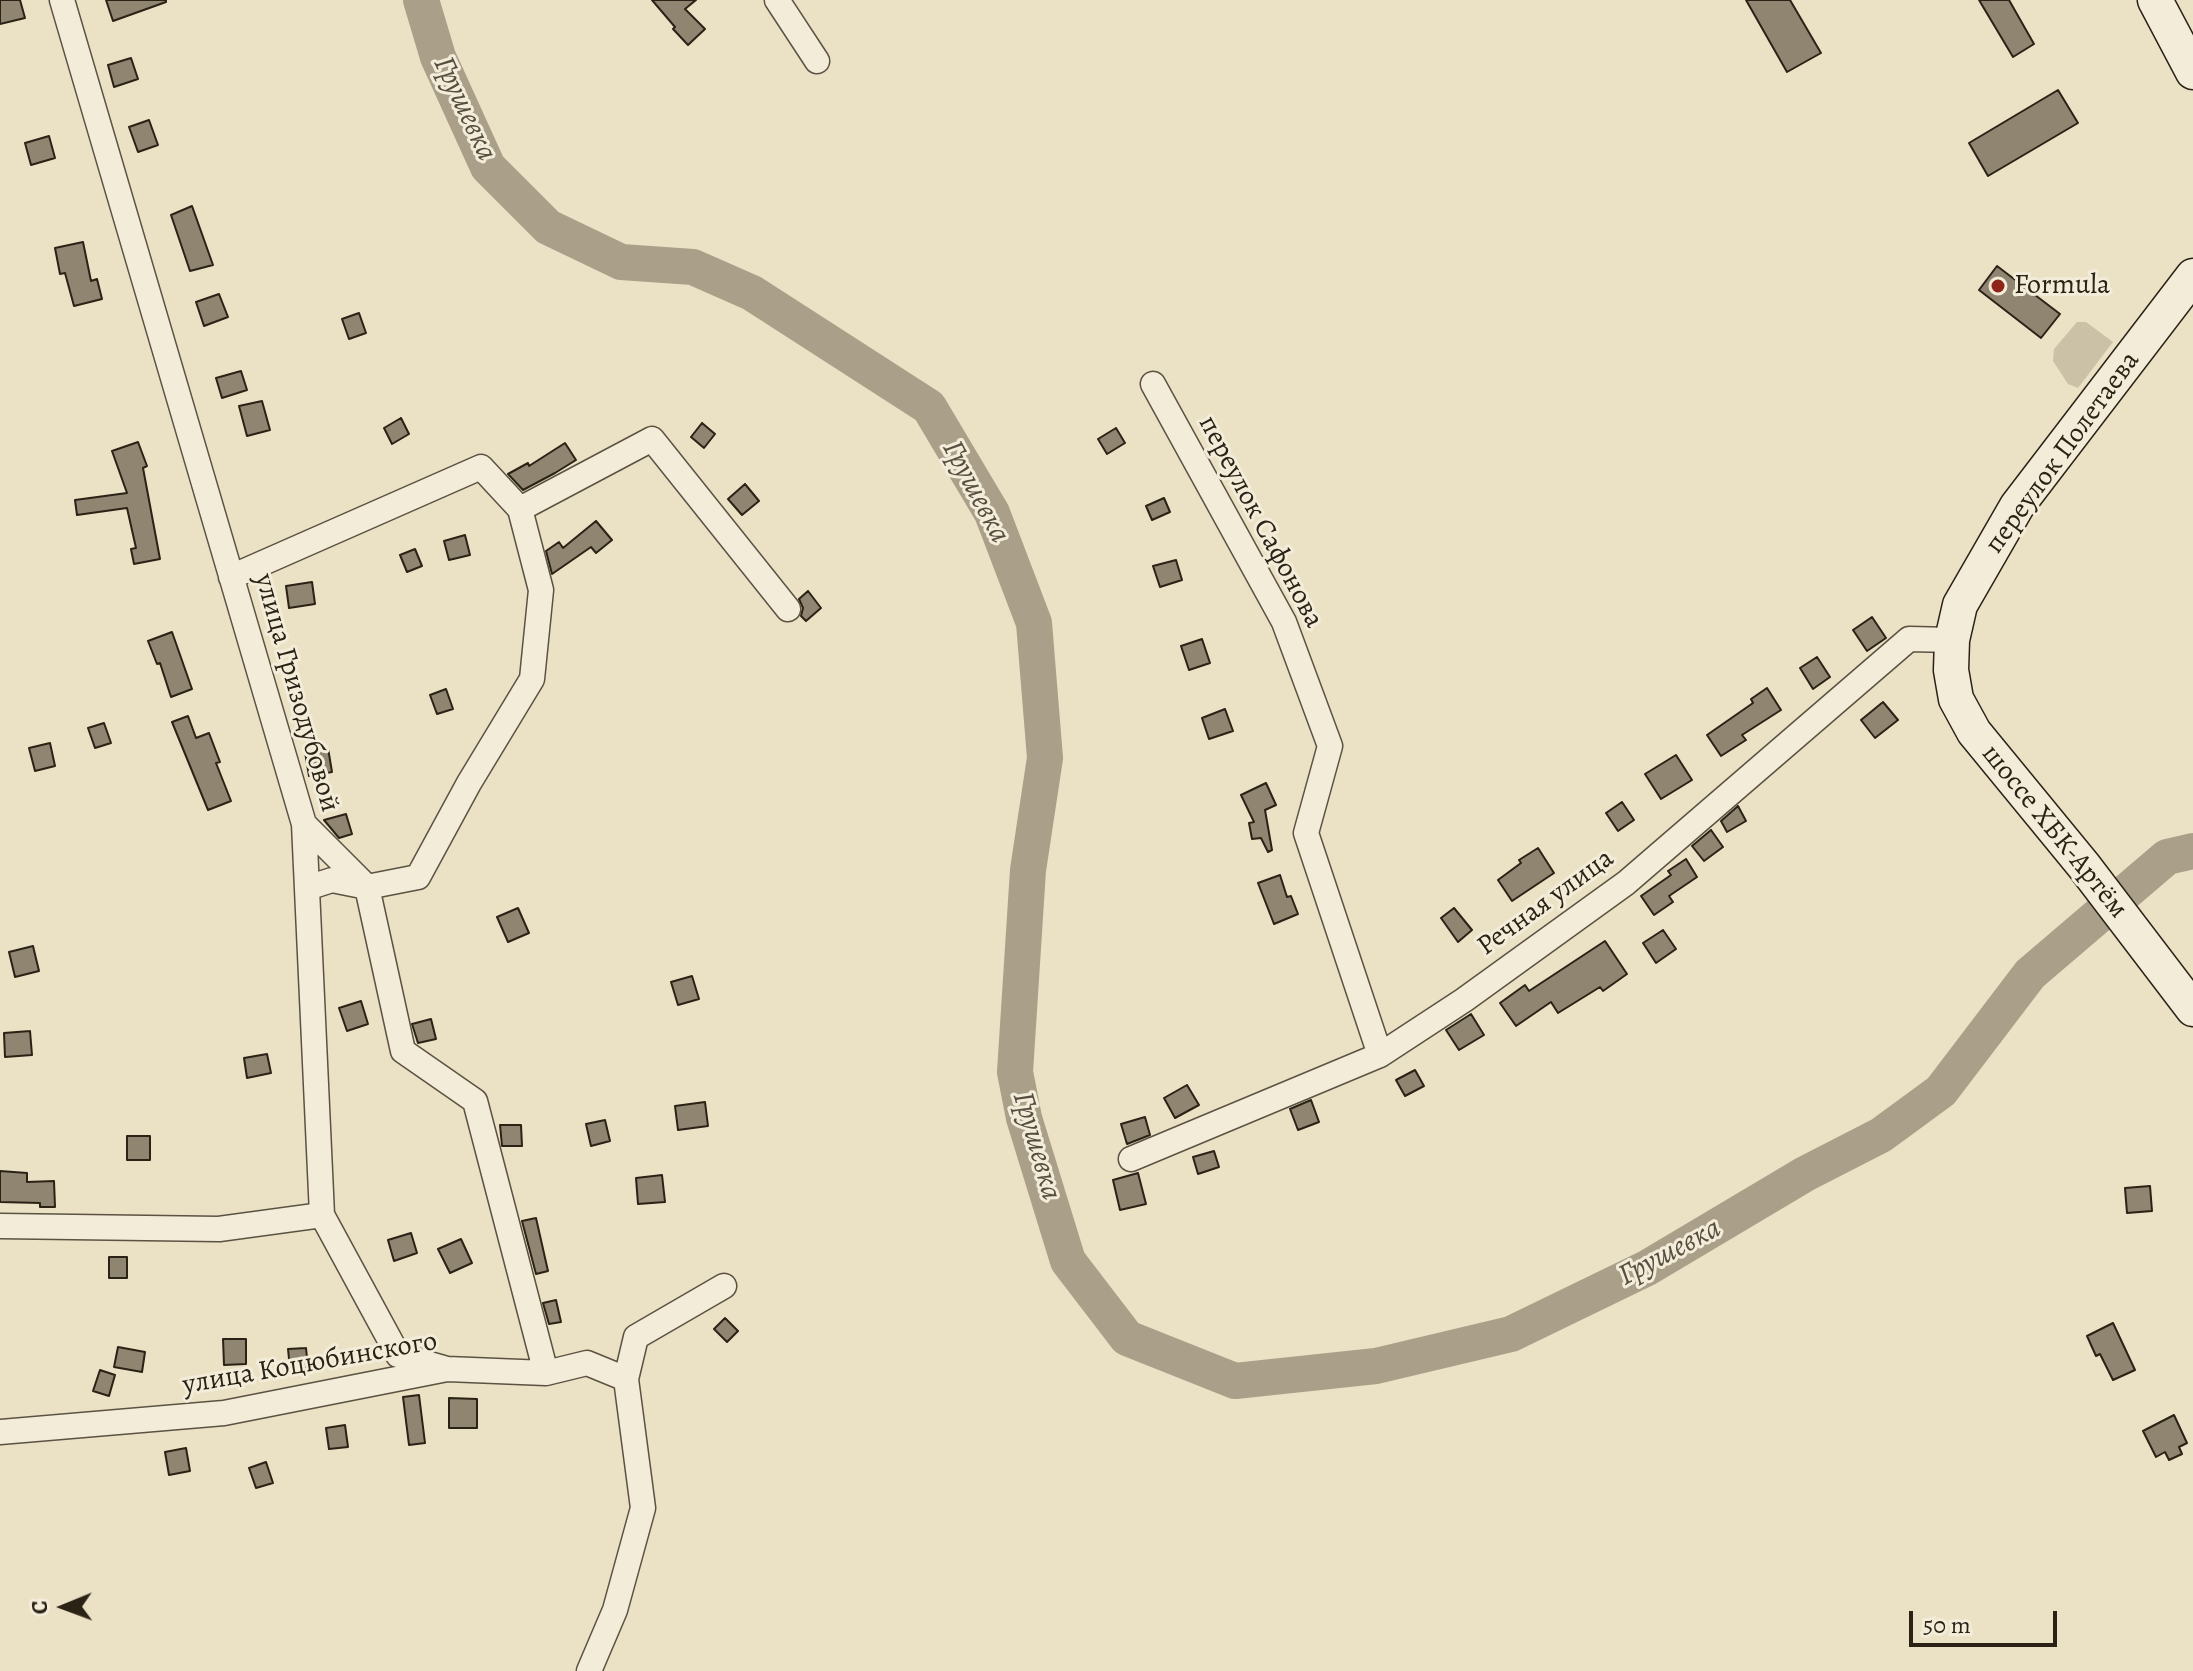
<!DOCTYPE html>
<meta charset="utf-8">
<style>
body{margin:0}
#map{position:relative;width:2193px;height:1671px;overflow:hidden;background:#ebe1c5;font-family:Alegreya,serif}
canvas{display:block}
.north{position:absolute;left:24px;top:1567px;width:80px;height:80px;-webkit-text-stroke:6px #f2ecd9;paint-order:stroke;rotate:269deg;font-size:22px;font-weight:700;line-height:32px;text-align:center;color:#2b2216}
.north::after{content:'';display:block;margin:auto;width:28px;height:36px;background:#2b2216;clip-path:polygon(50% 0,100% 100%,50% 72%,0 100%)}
.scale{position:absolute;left:1909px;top:1611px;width:148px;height:36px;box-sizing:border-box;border:4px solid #2b2216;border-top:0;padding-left:10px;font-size:24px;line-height:28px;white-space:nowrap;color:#2b2216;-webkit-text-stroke:6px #f2ecd9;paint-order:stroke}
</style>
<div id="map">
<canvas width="2193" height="1671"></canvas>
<div class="north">С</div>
<div class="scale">50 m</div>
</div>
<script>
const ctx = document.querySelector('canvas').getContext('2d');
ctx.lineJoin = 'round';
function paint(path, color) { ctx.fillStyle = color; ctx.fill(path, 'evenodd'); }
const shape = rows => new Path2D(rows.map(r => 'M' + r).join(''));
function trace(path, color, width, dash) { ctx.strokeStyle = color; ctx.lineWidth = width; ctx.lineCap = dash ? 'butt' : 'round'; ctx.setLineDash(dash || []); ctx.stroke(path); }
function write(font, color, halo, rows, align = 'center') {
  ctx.font = font + ' Alegreya,serif'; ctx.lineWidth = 6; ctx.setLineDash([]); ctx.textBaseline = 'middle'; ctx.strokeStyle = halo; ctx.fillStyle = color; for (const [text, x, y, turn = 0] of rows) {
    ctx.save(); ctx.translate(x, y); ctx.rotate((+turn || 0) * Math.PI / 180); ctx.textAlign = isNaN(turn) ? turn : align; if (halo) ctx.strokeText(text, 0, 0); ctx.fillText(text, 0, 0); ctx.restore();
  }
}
paint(shape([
 [2077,322,2086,322,2113,342,2078,388,2068,384,2053,361,2054,349]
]), '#cac1a7');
trace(shape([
 [421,0,438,57,488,167,548,227,621,262,693,267,752,293,929,407,992,513,1034,623,1045,758,1028,870,1015,1072,1024,1118,1068,1261,1127,1338,1235,1381,1376,1366,1511,1334,1647,1268,1805,1174,1881,1135,1941,1091,2030,974,2167,857,2193,851]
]), '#aaa08a', 36);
const building = shape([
 [0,0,20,0,25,18,0,24,0,0],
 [106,0,166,0,166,2,113,21,106,0],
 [652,0,696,0,685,9,705,29,688,45,673,29,675,27,652,0],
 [1746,0,1790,0,1821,53,1787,72,1746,0],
 [1979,0,2009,0,2034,44,2013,57,1979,0],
 [131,58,138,79,114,87,108,65,131,58],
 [2058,90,2078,123,1988,176,1969,143,2058,90],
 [149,120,158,145,138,152,129,127,149,120],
 [49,136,55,158,31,165,25,143,49,136],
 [192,206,213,265,190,271,171,215,192,206],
 [83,242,91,281,97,279,102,299,74,306,65,273,60,274,55,248,83,242],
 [1997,266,2060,314,2041,338,1979,290,1997,266],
 [219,294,228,317,204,326,196,302,219,294],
 [359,313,366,333,349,339,342,319,359,313],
 [241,371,247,390,222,398,216,378,241,371],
 [262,401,270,430,247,436,239,406,262,401],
 [401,418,409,434,392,444,384,428,401,418],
 [702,423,715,434,704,448,691,437,702,423],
 [1116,428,1125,443,1107,454,1098,439,1116,428],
 [138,442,147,466,143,468,160,559,134,564,131,549,136,548,127,508,77,515,75,500,127,493,112,451,138,442],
 [565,443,576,460,555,473,523,490,508,474,528,463,529,466,565,443],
 [745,484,759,501,742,515,728,499,745,484],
 [1164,498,1170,512,1152,520,1146,506,1164,498],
 [596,521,612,540,596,553,591,547,552,574,546,551,559,542,563,548,596,521],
 [465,535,470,555,449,560,444,541,465,535],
 [415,549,422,566,407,572,400,555,415,549],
 [1176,560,1182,580,1160,587,1153,566,1176,560],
 [312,582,315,604,289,608,286,586,312,582],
 [808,591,821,608,806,621,801,616,803,608,799,599,808,591],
 [1872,617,1886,638,1867,651,1853,630,1872,617],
 [172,632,192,689,171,697,160,663,157,664,148,641,172,632],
 [1202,639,1210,663,1189,670,1181,646,1202,639],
 [1817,657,1830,677,1813,689,1800,668,1817,657],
 [1767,688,1781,710,1742,735,1746,740,1721,756,1707,735,1753,703,1751,699,1767,688],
 [446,689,453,709,437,714,430,695,446,689],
 [1883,702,1898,720,1875,738,1861,720,1883,702],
 [1225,709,1233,731,1209,739,1202,718,1225,709],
 [188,716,196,738,209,733,220,762,216,763,231,801,208,810,172,722,188,716],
 [104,723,111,743,95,748,88,728,104,723],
 [50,743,55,766,35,771,29,748,50,743],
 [328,748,332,772,309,776,305,752,328,748],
 [1676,755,1692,780,1661,799,1645,774,1676,755],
 [1266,783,1276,805,1265,810,1272,850,1268,852,1261,838,1252,839,1249,823,1254,822,1241,795,1266,783],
 [1622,802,1634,820,1618,831,1606,813,1622,802],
 [1738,806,1746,821,1727,832,1721,821,1738,806],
 [346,814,352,834,339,838,324,820,346,814],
 [1711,830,1723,847,1704,861,1692,846,1711,830],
 [1538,848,1554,873,1512,901,1498,880,1521,863,1519,860,1538,848],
 [1686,859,1697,877,1669,896,1673,902,1654,915,1641,896,1671,875,1668,871,1686,859],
 [1280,875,1287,897,1291,896,1298,914,1274,924,1258,883,1280,875],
 [518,908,529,933,508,942,497,917,518,908],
 [1454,908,1472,930,1458,942,1441,918,1454,908],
 [1663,930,1676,949,1656,963,1643,943,1663,930],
 [1605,941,1627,974,1603,991,1600,987,1558,1013,1551,1002,1516,1026,1500,1003,1525,985,1529,991,1605,941],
 [33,946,39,971,15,977,9,952,33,946],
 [692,976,699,999,678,1005,671,982,692,976],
 [361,1001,368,1024,347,1031,339,1008,361,1001],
 [1471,1014,1484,1035,1459,1050,1446,1030,1471,1014],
 [431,1019,436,1039,418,1043,412,1024,431,1019],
 [30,1031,32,1055,5,1057,4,1033,30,1031],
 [267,1054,271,1073,247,1078,244,1058,267,1054],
 [1415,1070,1424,1086,1405,1096,1396,1080,1415,1070],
 [1187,1085,1199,1105,1175,1118,1164,1098,1187,1085],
 [1311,1100,1319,1122,1298,1130,1290,1109,1311,1100],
 [705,1102,708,1126,678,1130,675,1106,705,1102],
 [1145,1117,1150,1135,1127,1144,1121,1124,1145,1117],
 [605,1120,610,1141,591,1146,586,1124,605,1120],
 [500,1125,521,1125,522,1146,502,1146,500,1125],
 [127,1136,150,1136,150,1160,127,1160,127,1136],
 [1214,1151,1219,1167,1198,1174,1193,1157,1214,1151],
 [0,1171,27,1173,27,1182,54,1181,55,1207,40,1207,40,1203,0,1202,0,1171],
 [1138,1173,1146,1204,1120,1210,1113,1180,1138,1173],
 [662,1175,665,1202,638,1204,636,1178,662,1175],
 [2150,1186,2152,1211,2127,1213,2125,1188,2150,1186],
 [536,1218,548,1271,536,1274,522,1221,536,1218],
 [411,1233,417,1253,394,1261,388,1240,411,1233],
 [461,1239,472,1263,450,1273,438,1249,461,1239],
 [109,1257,127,1257,127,1278,109,1278,109,1257],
 [556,1300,561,1322,549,1324,543,1303,556,1300],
 [725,1318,738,1331,727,1342,714,1329,725,1318],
 [2113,1323,2135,1370,2113,1380,2100,1354,2096,1356,2087,1336,2113,1323],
 [223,1339,246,1339,246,1364,224,1365,223,1339],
 [118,1347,145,1352,142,1372,114,1367,118,1347],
 [306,1348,308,1367,290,1369,288,1349,306,1348],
 [100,1370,115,1375,109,1396,93,1391,100,1370],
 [419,1395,425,1443,409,1445,403,1397,419,1395],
 [449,1398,477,1399,477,1428,449,1428,449,1398],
 [2174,1415,2187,1443,2179,1447,2182,1454,2169,1460,2165,1452,2156,1457,2143,1431,2174,1415],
 [345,1425,348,1447,329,1449,326,1428,345,1425],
 [186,1448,190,1471,169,1475,165,1452,186,1448],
 [266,1462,273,1483,256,1488,249,1468,266,1462]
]);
paint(building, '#8f8571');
trace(building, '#2b2216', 2);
const street = shape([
 [62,0,304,824,322,1215,398,1355,447,1369],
 [777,0,817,61],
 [1153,384,1284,622,1330,746,1306,833,1380,1055],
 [520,509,652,439,788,609],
 [231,577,481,467,520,509,541,590,532,679,469,783,418,877,367,887,332,880,307,888],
 [304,824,367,887,403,1051,475,1101,546,1373],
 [1131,1159,1380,1055,1464,1000,1626,883,1909,639,1952,640],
 [0,1226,219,1229,322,1215],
 [0,1432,224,1413,447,1369,546,1373,587,1363,626,1379],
 [589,1671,615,1610,643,1508,626,1379,636,1337,724,1286]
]);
const secondary = shape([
 [2155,0,2193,72],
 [2193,276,2017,506,1960,605,1952,640,1951,670,1956,699,1974,732,2084,866,2193,1009]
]);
trace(street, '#5b5242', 27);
trace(secondary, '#2b2216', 37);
trace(street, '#f2ecd9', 24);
trace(secondary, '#f2ecd9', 34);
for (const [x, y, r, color] of [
 [1998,286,8,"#8f2418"]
]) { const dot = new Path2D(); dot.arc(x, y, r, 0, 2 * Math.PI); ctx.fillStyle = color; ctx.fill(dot); trace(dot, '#f2ecd9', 3); }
write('28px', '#2b2216', '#f2ecd9', [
 ["Formula",2014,286]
], 'left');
write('28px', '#2b2216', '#f2ecd9', [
 ["переулок Полетаева",2063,453,-54],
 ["переулок Сафонова",1260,522,62],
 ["улица Гризодубовой",296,693,74],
 ["шоссе ХБК-Артём",2054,832,51],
 ["Речная улица",1546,903,-36],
 ["улица Коцюбинского",310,1364,-10]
]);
write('italic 30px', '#574e3f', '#f2ecd9', [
 ["Грушевка",464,109,65],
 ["Грушевка",975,492,62],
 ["Грушевка",1036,1146,74],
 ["Грушевка",1670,1253,-28]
]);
</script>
